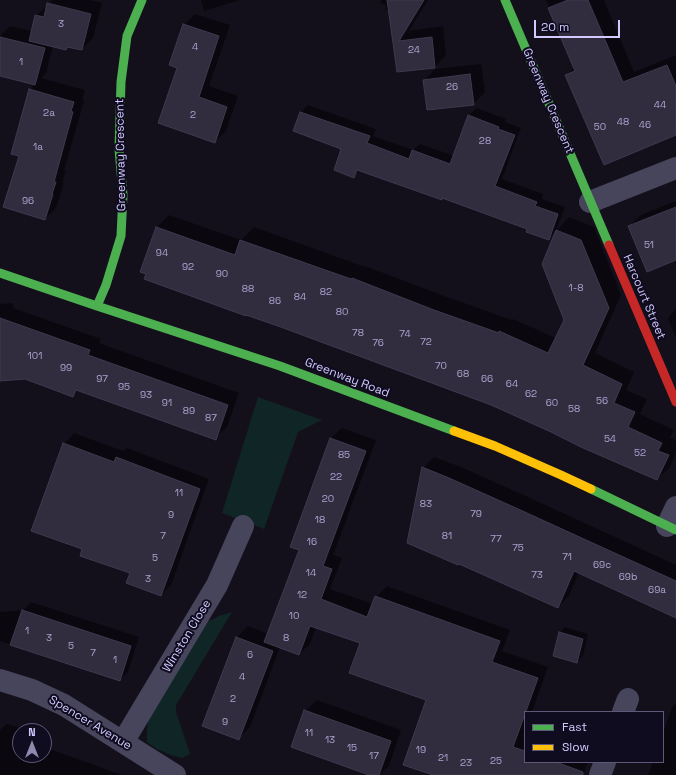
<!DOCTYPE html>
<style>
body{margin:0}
#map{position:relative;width:676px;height:775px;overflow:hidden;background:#13101b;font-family:"Space Grotesk",sans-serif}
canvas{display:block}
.legend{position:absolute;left:524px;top:711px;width:140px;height:52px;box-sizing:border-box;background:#100c1f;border:1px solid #5e5879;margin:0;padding:5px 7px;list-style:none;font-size:12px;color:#d2caff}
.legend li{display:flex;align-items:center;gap:8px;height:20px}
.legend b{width:20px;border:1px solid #5e5879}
.north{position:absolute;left:12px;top:723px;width:40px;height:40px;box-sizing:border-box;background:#100c1f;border:1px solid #5e5879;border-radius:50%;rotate:0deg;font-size:11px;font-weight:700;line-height:16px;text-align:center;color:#d2caff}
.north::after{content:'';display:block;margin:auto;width:14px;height:18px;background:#8f89af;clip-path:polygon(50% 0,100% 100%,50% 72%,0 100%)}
.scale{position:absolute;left:534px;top:20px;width:86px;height:18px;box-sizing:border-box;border:2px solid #d2caff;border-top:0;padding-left:5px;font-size:12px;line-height:14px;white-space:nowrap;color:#d2caff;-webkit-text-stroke:3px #100c1f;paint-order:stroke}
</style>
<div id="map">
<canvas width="676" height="775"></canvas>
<ul class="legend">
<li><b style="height:5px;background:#4caf50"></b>Fast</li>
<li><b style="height:5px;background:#ffc107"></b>Slow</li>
</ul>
<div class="north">N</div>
<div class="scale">20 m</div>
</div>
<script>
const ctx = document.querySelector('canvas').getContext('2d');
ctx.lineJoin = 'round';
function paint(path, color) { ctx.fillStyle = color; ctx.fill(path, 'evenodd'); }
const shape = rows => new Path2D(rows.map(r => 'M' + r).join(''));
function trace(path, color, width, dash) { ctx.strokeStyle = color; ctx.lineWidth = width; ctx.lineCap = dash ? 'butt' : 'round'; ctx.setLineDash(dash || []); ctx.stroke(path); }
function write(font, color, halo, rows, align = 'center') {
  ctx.font = font + ' "Space Grotesk",sans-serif'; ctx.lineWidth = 4; ctx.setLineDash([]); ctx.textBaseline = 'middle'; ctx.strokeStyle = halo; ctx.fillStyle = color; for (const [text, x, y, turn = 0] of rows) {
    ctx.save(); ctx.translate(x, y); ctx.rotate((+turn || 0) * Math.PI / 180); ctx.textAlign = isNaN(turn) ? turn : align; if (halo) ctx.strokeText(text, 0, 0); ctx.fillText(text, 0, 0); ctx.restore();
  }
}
paint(shape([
 [258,397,322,420,298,432,264,529,222,513],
 [232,612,176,705,176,712,190,754,182,758,171,755,157,749,147,742,147,732,148,720,203,627,209,621,219,616]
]), '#102626');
paint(shape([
 [52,0,90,0,102,3,93,38,82,49,68,46,66,49,53,46,46,73,41,78,85,90,82,100,84,101,64,171,66,171,62,183,64,183,56,208,45,219,21,155,30,90,35,84,0,75,0,36,10,26,32,31,36,16],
 [201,0,240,0,204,11],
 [381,0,428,0,409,31,443,26,446,55,435,67,398,71,390,12,385,9,386,6,380,2],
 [546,0,604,0,634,72,676,55,676,134,567,75,574,68],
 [195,14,230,25,209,86,238,96,226,131,214,142,179,67,184,25],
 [481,64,485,92,473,104,424,81,435,69],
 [308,105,376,129,373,136,413,150,420,144,454,156,469,115,476,108,506,119,505,122,521,128,502,179,543,194,542,199,565,207,556,231,569,217,594,227,621,295,595,353,634,372,626,390,647,399,640,414,674,430,670,438,676,440,676,453,670,467,657,479,491,404,141,271,157,227,169,215,241,240,254,227,365,267,365,266,447,297,512,320,513,319,556,338,565,320,556,231,549,239,529,228,443,198,442,199,361,170,354,176,342,148,301,112],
 [676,201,676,259,629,226,641,215],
 [13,303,13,308,101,339,99,343,239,393,227,427,215,438,79,390,73,396,25,378,0,380,0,304],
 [676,309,676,338,668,318],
 [342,428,376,440,333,555,342,558,330,589,373,604,376,597,387,586,510,630,502,651,548,667,532,712,525,712,525,730,523,736,525,737,525,762,588,762,583,775,436,775,427,699,361,642,316,627,310,644,299,654,280,647,250,727,239,738,204,725,237,637,248,626,269,634,301,550,291,546,331,438],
 [74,433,123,451,127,448,209,479,171,585,161,595,131,572,83,549,64,444],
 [434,457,461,467,528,497,676,565,676,617,579,572,569,596,558,607,423,468],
 [31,602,139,637,128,672,120,680,0,641,0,612,24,610],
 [565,627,588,634,583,656,577,662,559,633],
 [317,700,401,730,389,766,379,775,372,775,305,711],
 [676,703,676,775,648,775,653,762,663,762,663,733,672,707],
 [7,724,30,731,20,731,20,755,44,755,44,735,50,737,47,748,122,775,0,775,0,730]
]), '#0007');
const building = shape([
 [387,0,424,0,399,41,432,37,435,68,397,72,387,0],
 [568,0,588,0,623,82,667,65,676,86,676,135,604,165,565,75,575,71,548,8,568,0],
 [47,3,91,14,82,50,67,47,66,50,29,41,35,15,44,17,47,3],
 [183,24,219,36,199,97,227,107,215,143,158,123,177,68,169,65,183,24],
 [0,37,45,48,35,85,0,76,0,37],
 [470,74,474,105,427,110,423,80,470,74],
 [29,89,74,102,71,111,73,112,54,182,56,182,52,194,53,194,45,220,3,207,19,156,11,154,29,89],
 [300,112,370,136,367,143,409,159,412,150,450,164,468,115,499,127,498,129,515,135,495,186,537,202,535,206,558,214,549,240,526,232,527,229,442,198,442,200,357,170,354,178,334,170,341,149,293,131,300,112],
 [676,207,676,260,647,272,628,226,676,207],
 [156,227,235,255,240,240,351,279,352,278,434,310,499,333,499,331,548,353,564,320,542,264,556,230,581,240,609,308,583,365,622,384,614,403,635,412,628,427,662,443,658,451,669,455,657,480,583,448,551,432,491,405,278,326,246,315,246,316,144,279,146,274,140,272,156,227],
 [0,318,90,350,88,355,228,405,216,440,76,390,73,397,25,379,0,381,0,318],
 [330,438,366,451,323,566,332,569,321,599,367,617,375,596,500,641,492,662,538,678,513,747,525,751,525,762,556,762,583,772,583,775,433,775,403,765,426,700,349,673,360,643,310,626,299,655,264,642,299,550,290,547,330,438],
 [63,443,114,462,116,457,200,489,161,596,126,583,130,573,80,556,82,549,31,531,63,443],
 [422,467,449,478,516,508,676,581,676,618,574,571,558,608,459,564,458,565,407,543,422,467],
 [22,610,131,646,120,681,10,645,22,610],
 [559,632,583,639,577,663,553,656,559,632],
 [236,637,273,651,239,740,202,726,236,637],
 [304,710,391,741,379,775,369,775,291,747,304,710]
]);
paint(building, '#312d3e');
trace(building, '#3e3a50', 1);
trace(shape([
 [590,202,676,168],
 [667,526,676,507],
 [0,680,32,690,64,705,175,775],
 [623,712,628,699],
 [123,742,217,585,243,526],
 [600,775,605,762]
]), '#47455c', 22);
trace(shape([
 [505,0,609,245],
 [0,273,97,306,280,366,454,431],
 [97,306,106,285,121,236,123,195,119,149,121,82,127,36,142,0],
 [591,489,676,530]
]), '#4caf50', 9);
trace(shape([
 [454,431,495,446,561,475,591,489]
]), '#ffc107', 9);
trace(shape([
 [609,245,676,402]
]), '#c62828', 9);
write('10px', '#aaa3cf', null, [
 ["3",61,24],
 ["4",195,47],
 ["24",414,50],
 ["1",21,62],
 ["26",452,87],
 ["44",660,105],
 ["2a",49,113],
 ["2",193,115],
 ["48",623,122],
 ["46",645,125],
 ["50",600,127],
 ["28",485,141],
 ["1a",38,147],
 ["96",28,201],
 ["51",649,245],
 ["94",162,253],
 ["92",188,267],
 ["90",222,274],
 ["1-8",576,288],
 ["88",248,289],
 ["82",326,292],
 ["84",300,297],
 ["86",275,301],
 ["80",342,312],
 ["78",358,333],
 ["74",405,334],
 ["72",426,342],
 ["76",378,343],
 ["101",35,356],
 ["70",441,366],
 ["99",66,368],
 ["68",463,374],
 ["97",102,379],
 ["66",487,379],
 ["64",512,384],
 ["95",124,387],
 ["62",531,394],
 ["93",146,395],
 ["56",602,401],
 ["91",167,403],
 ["60",552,403],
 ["58",574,409],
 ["89",189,411],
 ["87",211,418],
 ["54",610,439],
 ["52",640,453],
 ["85",344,455],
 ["22",336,477],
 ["11",179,493],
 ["20",328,499],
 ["83",426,504],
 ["79",476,514],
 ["9",171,515],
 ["18",320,520],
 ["7",163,536],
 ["81",447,536],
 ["77",496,539],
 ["16",312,542],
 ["75",518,548],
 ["71",567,557],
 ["5",155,558],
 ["69c",602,565],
 ["14",311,573],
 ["73",537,575],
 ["69b",628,577],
 ["3",148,579],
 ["69a",657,590],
 ["12",302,595],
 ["10",294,616],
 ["1",27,631],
 ["3",49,638],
 ["8",286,638],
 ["5",71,646],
 ["7",93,653],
 ["6",250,655],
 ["1",115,660],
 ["4",242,677],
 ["2",233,699],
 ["9",225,722],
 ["11",309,733],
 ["13",330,740],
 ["15",352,748],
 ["19",421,750],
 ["17",374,756],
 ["21",443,758],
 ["25",496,761],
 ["23",466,763]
]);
write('12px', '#d2caff', '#100c1f', [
 ["Greenway Crescent",548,101,67],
 ["Greenway Crescent",121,155,-91],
 ["Harcourt Street",644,297,67],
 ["Greenway Road",347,378,21],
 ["Winston Close",187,636,-59],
 ["Spencer Avenue",90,723,31]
]);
</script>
